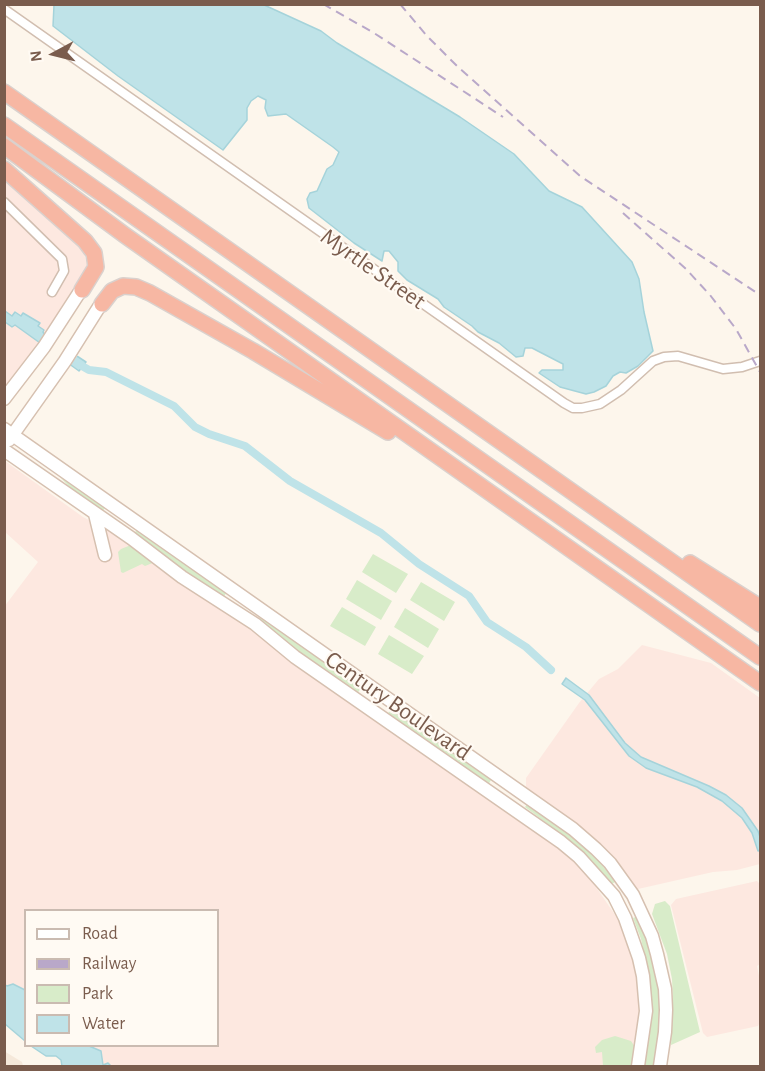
<!DOCTYPE html>
<style>
body{margin:0}
#map{position:relative;width:765px;height:1071px;overflow:hidden;background:#fdf6ec;font-family:"Alegreya Sans",sans-serif}
canvas{display:block}
.frame{position:absolute;inset:0;border:6px solid #7a5c4d;pointer-events:none}
.legend{position:absolute;left:24px;top:909px;width:195px;height:138px;box-sizing:border-box;background:#fffaf3;border:2px solid #cabbb1;margin:0;padding:8px 10px;list-style:none;font-size:18px;color:#7a5c4d}
.legend li{display:flex;align-items:center;gap:12px;height:30px}
.legend b{width:30px;border:2px solid #cabbb1}
.north{position:absolute;left:24px;top:24px;width:60px;height:60px;-webkit-text-stroke:4px #fffaf3;paint-order:stroke;rotate:263deg;font-size:16px;font-weight:700;line-height:24px;text-align:center;color:#7a5c4d}
.north::after{content:'';display:block;margin:auto;width:21px;height:27px;background:#7a5c4d;clip-path:polygon(50% 0,100% 100%,50% 72%,0 100%)}
</style>
<div id="map">
<canvas width="765" height="1071"></canvas>
<div class="frame"></div>
<ul class="legend">
<li><b style="height:8px;background:#fff"></b>Road</li>
<li><b style="height:8px;background:#b9a8c9"></b>Railway</li>
<li><b style="height:16px;background:#d8ecc9"></b>Park</li>
<li><b style="height:16px;background:#bfe3e8"></b>Water</li>
</ul>
<div class="north">N</div>
</div>
<script>
const ctx = document.querySelector('canvas').getContext('2d');
ctx.lineJoin = 'round';
function paint(path, color) { ctx.fillStyle = color; ctx.fill(path, 'evenodd'); }
const shape = rows => new Path2D(rows.map(r => 'M' + r).join(''));
function trace(path, color, width, dash) { ctx.strokeStyle = color; ctx.lineWidth = width; ctx.lineCap = dash ? 'butt' : 'round'; ctx.setLineDash(dash || []); ctx.stroke(path); }
function write(font, color, halo, rows, align = 'center') {
  ctx.font = font + ' "Alegreya Sans",sans-serif'; ctx.lineWidth = 4.5; ctx.setLineDash([]); ctx.textBaseline = 'middle'; ctx.strokeStyle = halo; ctx.fillStyle = color; for (const [text, x, y, turn = 0] of rows) {
    ctx.save(); ctx.translate(x, y); ctx.rotate((+turn || 0) * Math.PI / 180); ctx.textAlign = isNaN(turn) ? turn : align; if (halo) ctx.strokeText(text, 0, 0); ctx.fillText(text, 0, 0); ctx.restore();
  }
}
paint(shape([
 [4,1051,22,1062,23,1066,5,1066]
]), '#f5e8da');
paint(shape([
 [5,180,83,250,87,264,85,272,75,286,71,298,5,389],
 [5,461,83,517,113,533,155,562,558,845,580,864,620,922,639,978,643,998,634,1066,111,1066,108,1064,103,1064,101,1051,89,1046,218,1046,218,910,26,910,25,990,13,984,7,986,5,984,4,607,38,562,5,532],
 [642,645,711,663,760,698,760,864,737,870,713,872,638,889,632,886,526,789,526,778,579,703,599,679,618,669],
 [757,881,760,884,760,964,757,966,760,981,760,1022,758,1026,707,1037,703,1033,671,905,676,899]
]), '#fde8e0');
paint(shape([
 [22,449,62,474,79,489,105,508,101,513,85,503,59,476],
 [138,528,226,593,223,599,190,577,170,559,134,534],
 [131,545,155,562,145,566,142,564,123,573,121,572,118,552,121,549],
 [373,554,408,574,396,593,362,572],
 [357,580,392,601,381,620,346,599],
 [421,582,455,602,444,621,410,600],
 [342,607,376,627,365,646,330,626],
 [405,608,439,629,428,648,394,627],
 [262,615,361,688,357,694,298,653,281,636,259,620],
 [389,635,424,656,412,674,378,654],
 [390,710,395,710,425,728,452,753,491,780,488,785,387,715],
 [528,803,571,832,593,853,615,882,610,885,565,837,525,807],
 [665,901,670,906,700,1032,671,1045,673,1000,672,979,667,954,652,914,655,904],
 [638,916,648,937,659,990,660,1034,654,1066,643,1066,649,975,641,939,633,918],
 [615,1036,631,1041,635,1047,634,1066,603,1066,602,1052,596,1053,595,1047,602,1040]
]), '#d8ecc9');
const water = shape([
 [262,4,321,31,337,43,460,117,514,154,549,191,582,207,632,262,639,279,644,312,653,351,638,366,626,373,620,372,613,376,606,386,594,392,586,394,560,387,539,373,542,370,563,370,563,364,532,348,525,348,523,356,516,357,499,343,478,332,472,326,444,307,438,299,407,280,398,271,398,262,389,251,384,251,382,261,354,243,309,208,307,199,310,193,317,191,327,169,333,165,339,152,333,147,286,114,268,116,265,108,266,100,258,96,251,101,247,108,247,120,223,150,118,76,53,26,54,5,262,4],
 [5,311,12,316,15,312,21,316,23,313,40,323,38,326,44,330,43,332,45,335,86,362,79,371,15,325,12,327,5,322,5,311],
 [566,678,589,695,625,743,641,757,709,786,726,795,742,808,758,831,760,837,760,850,758,851,752,833,742,818,722,801,697,787,646,768,629,756,585,700,562,684,566,678],
 [4,984,7,986,13,984,25,990,25,1041,5,1024,4,984],
 [31,1046,89,1046,101,1051,103,1065,108,1063,111,1066,62,1066,61,1060,56,1056,46,1056,31,1046]
]);
paint(water, '#bfe3e8');
trace(water, '#a5d3da', 1.5);
paint(shape([
 [57,339,78,355,70,365,48,351]
]), '#fdf6ec');
trace(shape([
 [82,366,89,370,106,372,174,406,195,427,209,434,245,446,290,481,381,533,419,564,469,596,487,622,526,647,551,670]
]), '#bfe3e8', 8);
const street = shape([
 [4,9,564,403,573,408,582,408,600,404,621,390,653,361,664,357,678,356,723,369,742,367,760,361],
 [4,202,62,259,64,271,52,292]
]);
const secondary = shape([
 [4,399,44,347,79,293],
 [4,429,573,829,596,849,610,863,633,895,652,936,657,954,665,989,666,1010,665,1032,660,1066],
 [9,440,65,361,99,307],
 [4,450,131,538,182,577,255,624,295,657,561,842,579,857,614,896,625,918,639,958,643,976,646,1011,638,1066],
 [95,514,105,555]
]);
const highway = shape([
 [4,92,760,624],
 [4,125,760,657],
 [4,146,126,236,760,683],
 [4,169,85,241,94,253,96,267,82,290],
 [102,304,112,291,123,286,136,287,150,293,253,351,388,432],
 [690,563,760,607]
]);
trace(street, '#d1beb0', 11);
trace(secondary, '#d6c0b0', 15);
trace(highway, '#dad1cd', 18);
trace(street, '#fff', 8);
trace(secondary, '#fff', 12);
trace(highway, '#f7b7a3', 15);
trace(shape([
 [323,4,374,33,503,117],
 [400,4,427,36,458,67,580,176,760,295],
 [623,213,686,269,710,295,736,329,760,372]
]), '#b9a8c9', 2, [9, 6]);
write('24px', '#7a5c4d', '#fffaf3', [
 ["Myrtle Street",373,269,35],
 ["Century Boulevard",398,706,35]
]);
</script>
